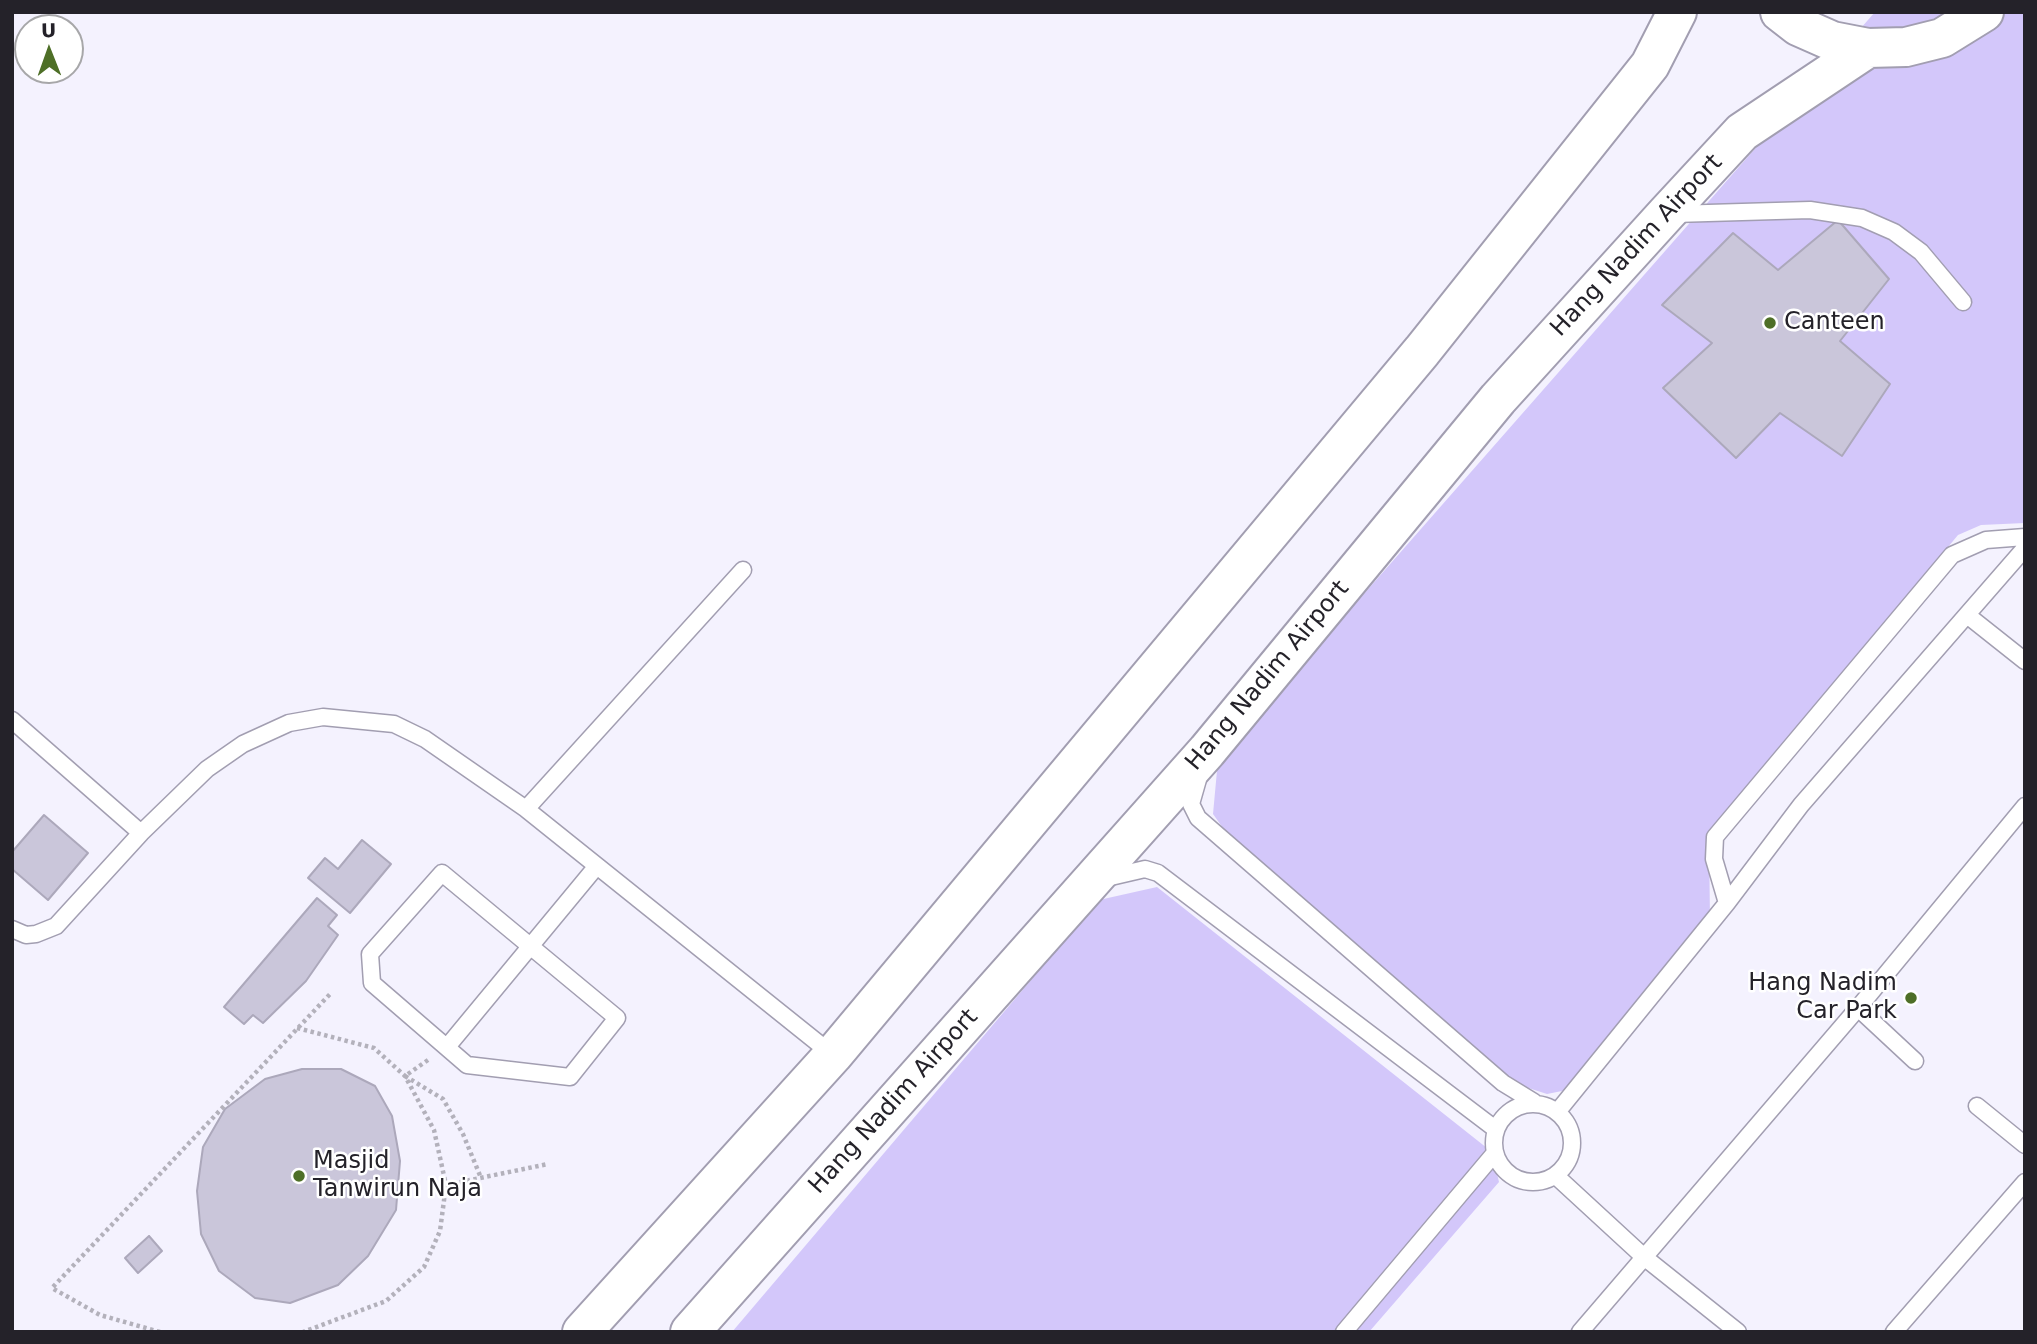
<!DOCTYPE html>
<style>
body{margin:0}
#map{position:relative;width:2037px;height:1344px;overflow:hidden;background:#f4f2fe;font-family:"DejaVu Sans",sans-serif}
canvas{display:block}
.frame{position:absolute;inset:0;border:14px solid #242229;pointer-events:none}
.north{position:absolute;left:14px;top:14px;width:70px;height:70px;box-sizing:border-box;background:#fff;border:2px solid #a7a7a9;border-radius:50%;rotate:359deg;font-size:19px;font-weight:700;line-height:28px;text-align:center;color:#242229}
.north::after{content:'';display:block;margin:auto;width:24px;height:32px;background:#4e6f27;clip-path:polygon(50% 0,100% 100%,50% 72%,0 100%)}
</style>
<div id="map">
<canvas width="2037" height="1344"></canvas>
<div class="frame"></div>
<div class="north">U</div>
</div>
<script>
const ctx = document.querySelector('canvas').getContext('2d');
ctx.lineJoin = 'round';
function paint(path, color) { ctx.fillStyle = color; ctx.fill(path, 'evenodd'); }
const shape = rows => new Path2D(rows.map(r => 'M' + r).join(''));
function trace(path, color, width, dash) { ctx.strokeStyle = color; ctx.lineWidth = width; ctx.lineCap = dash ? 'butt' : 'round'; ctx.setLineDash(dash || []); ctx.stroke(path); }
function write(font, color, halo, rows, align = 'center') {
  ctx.font = font + ' "DejaVu Sans",sans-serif'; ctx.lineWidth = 5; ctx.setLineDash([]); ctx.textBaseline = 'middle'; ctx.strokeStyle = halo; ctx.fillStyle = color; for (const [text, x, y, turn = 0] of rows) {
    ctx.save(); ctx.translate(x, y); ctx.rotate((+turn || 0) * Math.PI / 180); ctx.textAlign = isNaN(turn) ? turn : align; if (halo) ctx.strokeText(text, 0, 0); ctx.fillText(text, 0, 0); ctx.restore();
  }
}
paint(shape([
 [1875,12,2025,12,2025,523,1981,525,1958,535,1709,835,1710,921,1567,1090,1547,1094,1513,1083,1225,831,1213,814,1218,760],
 [1157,887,1492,1152,1499,1182,1369,1332,732,1332,1099,900]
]), '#d3c7fa');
const building = shape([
 [1838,220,1889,279,1840,341,1890,384,1842,456,1780,413,1736,458,1663,388,1712,343,1662,305,1733,233,1778,270,1838,220],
 [44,815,88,853,48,900,12,869,12,852,44,815],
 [362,840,391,864,350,913,308,878,325,858,338,869,362,840],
 [317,898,337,915,328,926,338,935,306,981,263,1023,253,1015,244,1024,224,1007,317,898],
 [302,1069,341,1069,375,1086,392,1116,400,1161,396,1210,368,1256,338,1285,290,1303,255,1298,219,1271,201,1234,197,1191,203,1147,225,1109,265,1079,302,1069],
 [149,1236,162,1251,138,1273,125,1258,149,1236]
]);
paint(building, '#cac6da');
trace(building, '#aca8bb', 2);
const lane = shape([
 [1674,214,1810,210,1862,218,1894,232,1921,252,1963,302],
 [1967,615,2025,661],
 [12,720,141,833],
 [1199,776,1191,804,1198,818,1503,1083,1534,1102],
 [526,809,743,570],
 [442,873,617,1018,570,1077,467,1065,372,983,370,954,442,873],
 [1102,879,1145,869,1158,873,1494,1128],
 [1727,903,1714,859,1715,837,1952,555,1986,540,2025,537],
 [12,929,26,935,36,934,56,926,141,833,207,769,243,744,289,723,323,717,394,724,425,739,526,809,833,1055],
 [1858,1008,1915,1061],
 [447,1047,596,867],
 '1494 1143a39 39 0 1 1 78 0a39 39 0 1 1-78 0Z',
 [1977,1106,2025,1145],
 [1558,1111,1727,903,1801,805,2025,548],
 [1556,1176,1644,1257,1738,1332],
 [1344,1332,1494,1154],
 [1580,1332,1858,1008,2025,806],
 [1894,1332,2025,1182]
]);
const secondary = shape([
 [1780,12,1798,26,1832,41,1868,48,1906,47,1942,38,1984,12],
 [582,1332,833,1055,1422,351,1650,65,1677,12],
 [690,1332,1207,751,1498,399,1666,214,1742,132,1868,48]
]);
trace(lane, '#a29eb1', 19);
trace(secondary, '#a29eb1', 42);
trace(shape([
 [297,1028,374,1048,405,1076,434,1130,446,1185,440,1231,424,1267,386,1301,303,1332],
 [428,1060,405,1076,443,1099,463,1134,481,1178],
 [446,1185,548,1164],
 [160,1332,100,1315,52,1288,331,993]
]), '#b3b1bb', 4.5, [3.5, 3.5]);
trace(lane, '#fff', 16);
trace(secondary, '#fff', 38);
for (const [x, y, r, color] of [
 [1770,323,7,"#4e6f27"],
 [1911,998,7,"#4e6f27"],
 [299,1176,7,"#4e6f27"]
]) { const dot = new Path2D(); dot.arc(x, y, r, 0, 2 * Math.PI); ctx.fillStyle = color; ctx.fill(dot); trace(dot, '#fff', 2.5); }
write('24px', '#242229', '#fff', [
 ["Hang Nadim Airport",1637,246,-47],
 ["Hang Nadim Airport",1268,676,-50],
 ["Hang Nadim Airport",894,1102,-48]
]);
write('24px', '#242229', '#fff', [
 ["Canteen",1784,323],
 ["Hang Nadim",1897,984,"right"],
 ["Car Park",1897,1012,"right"],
 ["Masjid",313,1162],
 ["Tanwirun Naja",313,1190]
], 'left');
</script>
